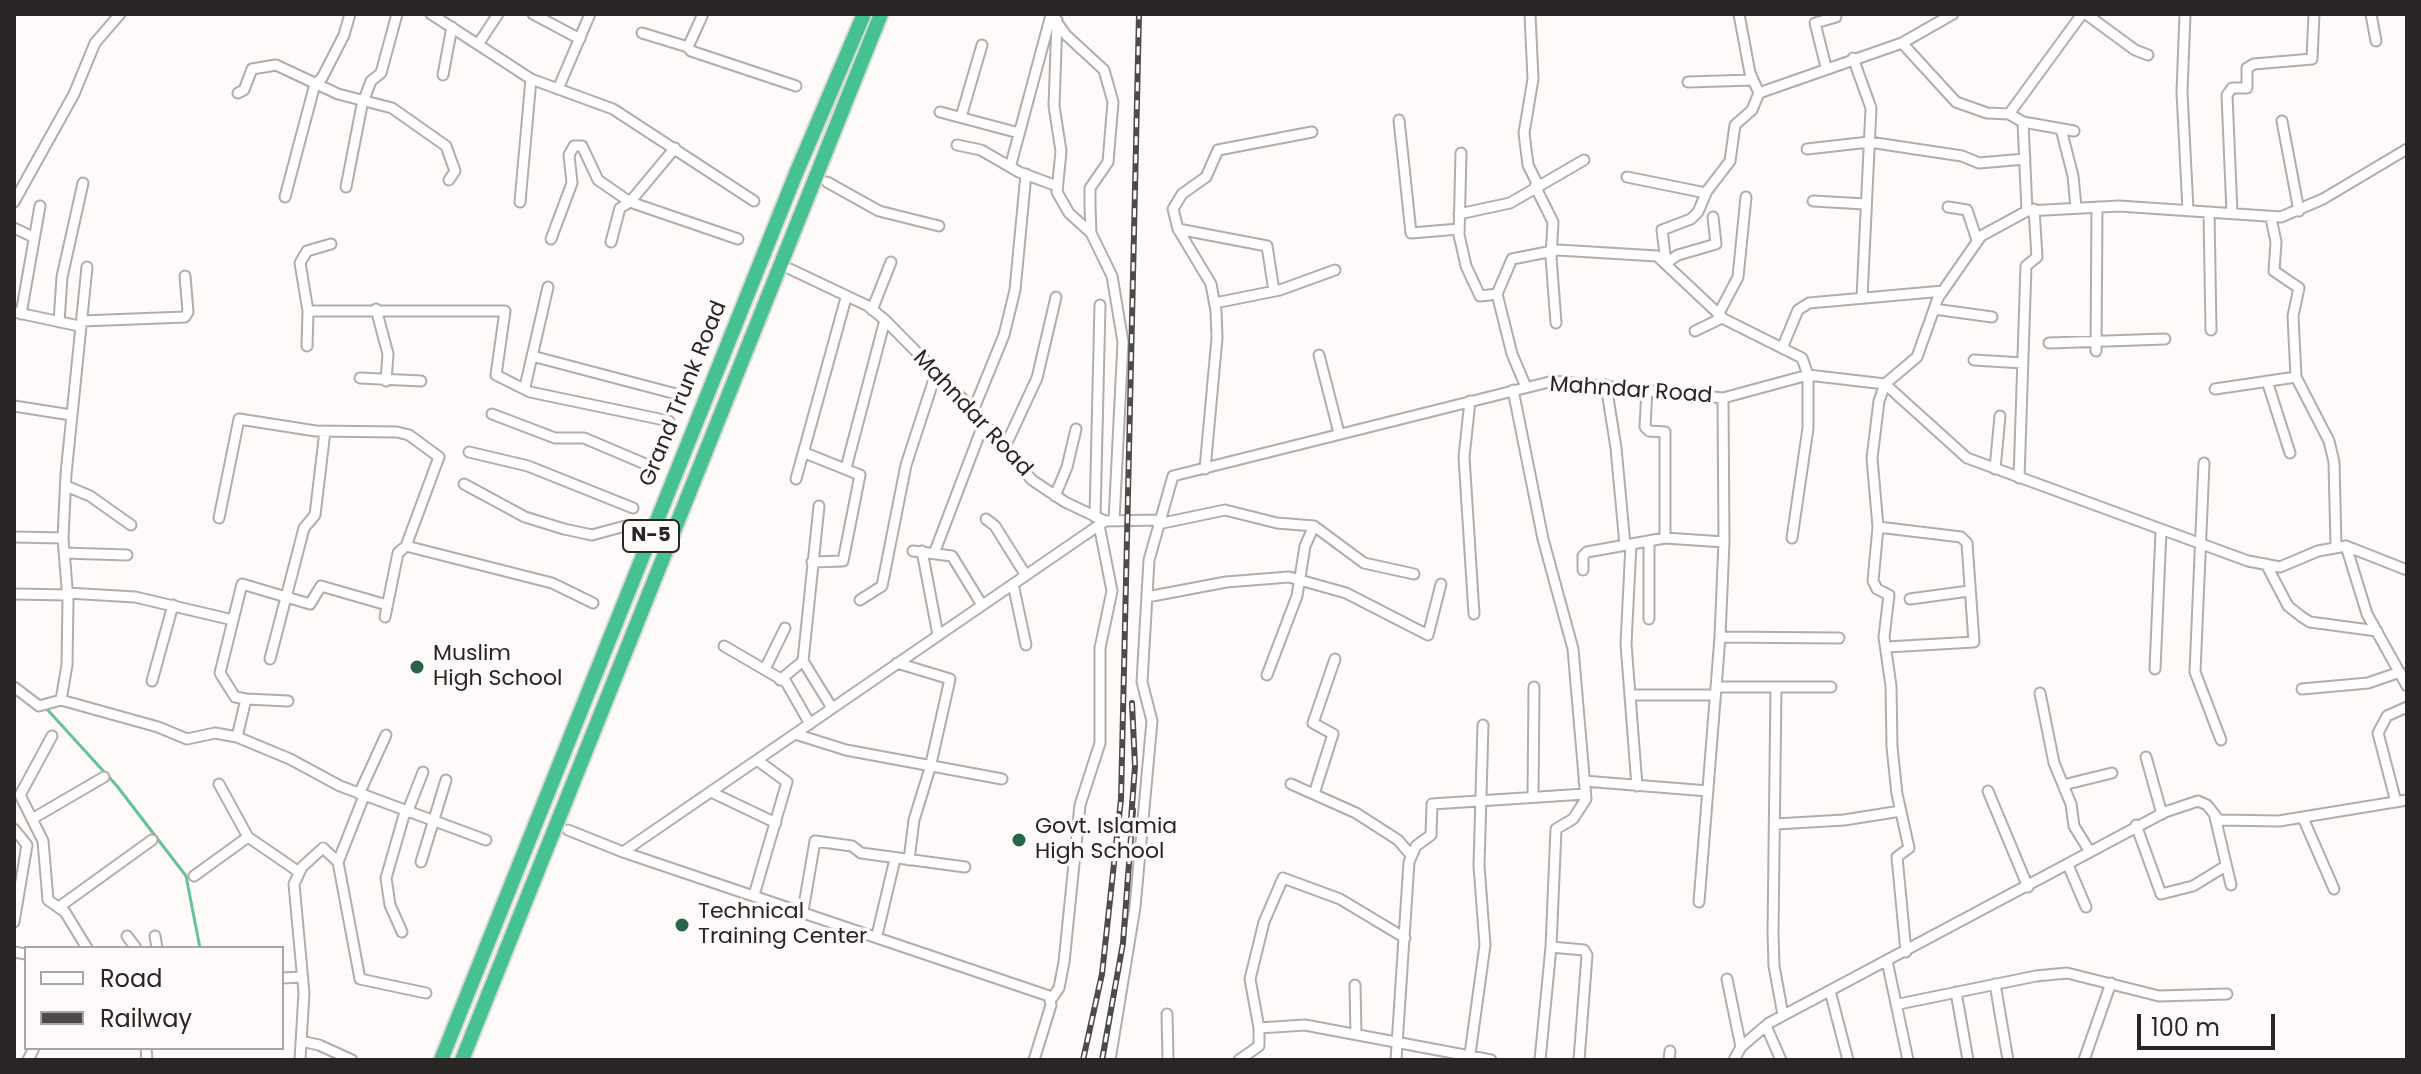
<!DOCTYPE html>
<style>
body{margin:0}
#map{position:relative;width:2421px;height:1074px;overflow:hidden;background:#fefaf9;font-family:Poppins,sans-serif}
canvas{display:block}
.frame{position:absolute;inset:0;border:16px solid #282524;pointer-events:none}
.legend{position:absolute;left:24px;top:946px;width:260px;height:104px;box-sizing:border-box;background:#fefaf9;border:2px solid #a8a5a4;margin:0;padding:10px 14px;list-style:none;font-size:24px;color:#282524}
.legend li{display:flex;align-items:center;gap:16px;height:40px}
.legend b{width:40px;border:2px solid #a8a5a4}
.scale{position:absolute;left:2137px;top:1014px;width:138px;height:36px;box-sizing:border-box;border:4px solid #282524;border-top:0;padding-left:10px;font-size:24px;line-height:28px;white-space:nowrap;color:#282524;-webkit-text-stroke:6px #fefaf9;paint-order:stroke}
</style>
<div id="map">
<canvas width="2421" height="1074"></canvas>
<div class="frame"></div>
<ul class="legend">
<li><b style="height:10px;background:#fff"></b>Road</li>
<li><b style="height:10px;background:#4d4a49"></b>Railway</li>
</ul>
<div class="scale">100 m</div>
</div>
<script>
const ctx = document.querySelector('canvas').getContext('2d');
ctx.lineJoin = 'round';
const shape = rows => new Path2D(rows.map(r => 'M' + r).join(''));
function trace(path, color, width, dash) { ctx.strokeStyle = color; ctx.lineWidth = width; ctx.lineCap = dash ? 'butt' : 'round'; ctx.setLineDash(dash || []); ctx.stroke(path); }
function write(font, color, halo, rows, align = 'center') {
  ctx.font = font + ' Poppins,sans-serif'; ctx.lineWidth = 7; ctx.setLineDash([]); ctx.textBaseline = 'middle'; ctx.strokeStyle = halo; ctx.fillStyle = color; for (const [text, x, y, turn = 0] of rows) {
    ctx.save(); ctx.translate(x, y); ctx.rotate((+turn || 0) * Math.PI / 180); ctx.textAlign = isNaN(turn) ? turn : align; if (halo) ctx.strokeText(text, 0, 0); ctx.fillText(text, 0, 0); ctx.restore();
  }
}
trace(shape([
 [45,707,117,786,186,876,200,948]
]), '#65c299', 3);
const minor = shape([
 [431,14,531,79,613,109,754,201],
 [533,14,580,39],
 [703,14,688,47,691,51,796,86],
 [1051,14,1066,35,1104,70,1113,102,1108,162,1090,188,1090,206,1091,233,1112,276,1123,342,1114,521],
 [1530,14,1533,79,1524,133,1528,165,1538,185],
 [1739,14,1750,73,1759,93,1902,43,1953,14],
 [2086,14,2135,50,2148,55],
 [2185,14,2182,92,2188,210],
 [2371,14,2376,41],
 [1057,20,1054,106,1061,151,1057,192,1069,213,1091,233],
 [642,33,688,47],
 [479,43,498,14],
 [1902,43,1956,102,1987,113,2009,114],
 [1853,58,1871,108,1862,297],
 [1826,67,1815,23,1836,17],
 [443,75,452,27],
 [1688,82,1752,80],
 [558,89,590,14],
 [238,93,244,90,252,69,276,65,338,94,392,108,446,146,455,171,449,180],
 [940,112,1019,133],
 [961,117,982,45],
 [1399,120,1411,233,1459,229],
 [2282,121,2299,211],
 [2023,122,2074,131],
 [2061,129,2073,176,2076,207],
 [957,145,981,150,1019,172,1057,186],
 [1807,149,1869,142,1962,156,1979,163,2025,159],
 [1461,153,1459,235,1466,266,1480,296,1497,294],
 [1011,164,1051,15],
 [1627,177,1706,193],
 [827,182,879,211,939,226],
 [1535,186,1553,222,1551,257,1556,323],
 [346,187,362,105,371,81,381,73,397,14],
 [285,197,315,84,322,78,344,35,350,14],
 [1813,201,1865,204],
 [14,202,74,94,95,43,120,14],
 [520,202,531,79],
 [1948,207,1967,210,1977,240],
 [2027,211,2023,122,2009,114,2082,14],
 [2209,212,2211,330],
 [2232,213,2227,95,2232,88,2247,88,2247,68,2254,64,2312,59,2314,14],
 [1459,214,1510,203,1584,160],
 [1713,217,1716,244,1678,255,1666,263,1662,230,1691,219,1698,212,1707,191,1730,161,1735,125,1752,110,1759,93],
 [2271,218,2276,242,2274,271,2299,288,2293,316,2296,377,2329,441,2334,462,2336,546],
 [14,228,33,237],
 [1178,229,1267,246,1274,291],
 [551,239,572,183,569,155,574,146,582,146,598,180,630,202,675,148],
 [611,242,620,208,630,202,738,239],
 [87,267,66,474,63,538,68,600,67,665,61,700,158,727,187,739,215,733,237,737,290,759,340,786,486,840],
 [790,269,868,306,885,320,965,401,1032,480,1065,502,1105,521,1159,520],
 [1215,303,1280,290,1335,270],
 [376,309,388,354,386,381],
 [1934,309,1992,317],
 [872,310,891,262],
 [308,311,505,311,496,375,530,392,669,421],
 [14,312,79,326],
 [21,314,40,206],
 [1718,315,1738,277,1746,197],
 [82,321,185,317,188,312,185,276],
 [59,322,62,277,83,183],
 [1695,331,1722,318],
 [2049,343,2165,339],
 [307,346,308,311,300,263,307,251,331,244],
 [1783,346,1798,310,1809,303,1943,291],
 [2096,351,2097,207],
 [1319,355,1339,433],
 [532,356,680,395],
 [1974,360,2023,363],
 [360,378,421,381],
 [2267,381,2290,453],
 [1606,385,1616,448,1625,545],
 [525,387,548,287],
 [1526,387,1512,354,1497,294,1512,259,1558,250,1657,256,1724,319,1802,358,1808,375,1808,428,1792,538],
 [1647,389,1645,427,1649,431,1665,432,1665,538],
 [2215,389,2296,377],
 [1513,390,1543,539,1573,649,1586,799,1573,819,1556,829,1551,947,1540,1060],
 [1470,401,1464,457,1474,614],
 [14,406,71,415],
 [973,411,1004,335,1015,290,1026,174],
 [492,414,555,438,584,438,650,466],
 [1004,449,1037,378,1056,297],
 [469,452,528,466,633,508],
 [805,453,860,475,843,561,812,562],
 [2204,463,2195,672,2221,740],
 [846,468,885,320],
 [1205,469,1217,338,1216,311,1211,284,1178,229,1173,209,1182,194,1206,177,1218,150,1312,132],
 [1995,469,2000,416],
 [2019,478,2026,266,2037,257,2034,209],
 [796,479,846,298],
 [464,484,525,517,564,529,592,535,625,526],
 [66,486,90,496,131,525],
 [1055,496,1067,467,1076,429],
 [819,506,803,661,832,708],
 [1095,517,1100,305],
 [219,518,239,419,316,431,397,432,409,435,439,457,406,546],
 [986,519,995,526,1025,574],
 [1158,524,1225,510,1277,523,1314,526,1364,563,1414,574],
 [1878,527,1961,537,1967,543,1974,642,1887,647],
 [14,537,63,538],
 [1631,544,1626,644,1637,786],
 [2346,546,2367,614,2407,686],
 [913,551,952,556,982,605],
 [922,551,938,635],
 [935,551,983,425],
 [64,553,127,555],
 [2266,564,2288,606,2302,617,2310,622,2377,631],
 [1583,570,1583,556,1587,552,1665,538,1724,542],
 [1013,584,1026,645],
 [67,593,135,597,233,620],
 [14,594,67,595],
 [1147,597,1226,582,1289,577,1346,593,1428,635,1441,584],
 [1910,599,1969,591],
 [860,600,882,586,906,465,936,373],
 [385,617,398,553,406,546,552,583,593,603],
 [1649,619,1649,541],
 [1720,637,1839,638],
 [724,646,786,682,810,724],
 [270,659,304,528,315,515,325,431],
 [897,663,950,679,930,768,914,820,909,860],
 [766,667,785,628],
 [2155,669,2161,531],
 [1267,675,1297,596,1305,546,1314,526],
 [780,680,803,661],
 [152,681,173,605],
 [14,687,39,706,61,700],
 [1716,687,1831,687],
 [1776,687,1773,933,1774,966,1783,1015],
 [2302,689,2368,683,2400,672],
 [2040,693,2054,763,2071,804,2074,826,2090,852],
 [1630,695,1715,695],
 [246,699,288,701],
 [795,734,846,750,1002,779],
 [52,736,20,795,43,841,48,900,65,912,87,948],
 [237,737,246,699,235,697,220,673,242,584,310,604,321,586,387,605],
 [2146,757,2162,814],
 [1584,781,1708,791],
 [219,784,248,837,299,872],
 [1291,784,1356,813,1398,840,1410,854],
 [2063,785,2112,773],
 [1988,791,2028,887],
 [711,792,776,823],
 [359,794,386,735],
 [1314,794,1333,734,1313,723,1335,659],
 [1533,796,1534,687],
 [2396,802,2378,733,2387,716,2407,707],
 [407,813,423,772],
 [2215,817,2231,885],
 [2303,818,2334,889],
 [32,819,104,777],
 [1776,824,1844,820,1901,811],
 [2136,825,2161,894,2193,886,2224,867],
 [14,829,27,845,14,922],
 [568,830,623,852,1049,996,1051,1005,1034,1060],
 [623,852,1105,521],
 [338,862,364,796],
 [421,862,446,780],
 [2068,865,2086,907],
 [194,876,248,837],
 [754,895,787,782,757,760],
 [1699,902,1720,637,1724,542,1723,398],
 [59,907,152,840],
 [803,911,815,841,852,846,861,853,965,867],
 [402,932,390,905,386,878,405,812],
 [877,935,895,859],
 [127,936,136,948],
 [155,936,157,948],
 [1551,947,1584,950,1587,955,1579,1060],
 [14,952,26,954],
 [1906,952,1897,857,1909,848,1897,794,1892,747,1891,686,1884,637,1889,595,1877,589,1873,581,1878,527,1872,458,1879,401,1885,384,1917,357,1938,298,1981,236,2027,211,2119,206,2281,217,2323,199,2407,149],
 [1887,961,1908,1060],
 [282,978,302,977],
 [1727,979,1741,1047],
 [1995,984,2008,1060],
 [1355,985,1356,1034],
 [1830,991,1848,1060],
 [1956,992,1968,1060],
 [1052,998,1059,988,1064,962,1080,805,1100,743,1100,648,1112,591,1099,525],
 [1899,1004,2036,976,2067,973,2159,996,2227,994],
 [1167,1014,1168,1060],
 [1766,1026,1781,1060],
 [1259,1028,1250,979,1264,922,1283,878,1340,899,1405,938],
 [301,1041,319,1045,352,1060],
 [146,1048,147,1060],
 [1470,1054,1485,945,1479,866,1483,725],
 [28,1060,34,1048],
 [300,1060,304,993,294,884,302,867,323,848,338,862,360,979,426,993],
 [1110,1060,1135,907,1152,721,1142,682,1149,560,1173,476,1553,381,1723,398,1808,375,1885,384,1967,458,2248,561,2280,567,2318,551,2346,546,2407,570],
 [1239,1060,1259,1046,1259,1028,1305,1025,1491,1060],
 [1396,1060,1409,862,1416,846,1431,835,1432,804,1585,794],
 [1669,1060,1670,1051],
 [1734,1060,1741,1047,1769,1023,2165,812,2198,801,2207,805,2219,820,2279,821,2407,800],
 [2084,1060,2111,983]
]);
const highway = shape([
 [441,1060,797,171,864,14],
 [462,1060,881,14]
]);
trace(minor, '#b5aca9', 13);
trace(highway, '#d8d8d8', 18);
trace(minor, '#fff', 9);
trace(highway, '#45c290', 14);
const rail = shape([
 [1131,819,1135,766,1132,703],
 [1083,1060,1102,974,1121,799,1139,14],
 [1102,1060,1123,943,1133,810]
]);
trace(rail, '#4d4a49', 6);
trace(rail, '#fefaf9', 3, [9]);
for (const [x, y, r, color] of [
 [417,667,8,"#2a634b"],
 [1019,840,8,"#2a634b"],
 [682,925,8,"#2a634b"]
]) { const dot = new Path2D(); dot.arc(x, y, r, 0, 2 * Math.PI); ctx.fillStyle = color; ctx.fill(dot); trace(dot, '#fefaf9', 3); }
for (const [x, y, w] of [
 [651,536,56]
]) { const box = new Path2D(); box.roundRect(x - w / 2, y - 16, w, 32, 6); ctx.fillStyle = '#fefaf9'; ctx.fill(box); trace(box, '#282524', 2); }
write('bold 20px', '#282524', null, [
 ["N-5",651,536]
]);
write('22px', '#282524', '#fefaf9', [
 ["Mahndar Road",1631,391,4],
 ["Grand Trunk Road",684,394,-68],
 ["Mahndar Road",972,414,47]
]);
write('22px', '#282524', '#fefaf9', [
 ["Muslim",433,654],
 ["High School",433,679],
 ["Govt. Islamia",1035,827],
 ["High School",1035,852],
 ["Technical",698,912],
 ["Training Center",698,937]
], 'left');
</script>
